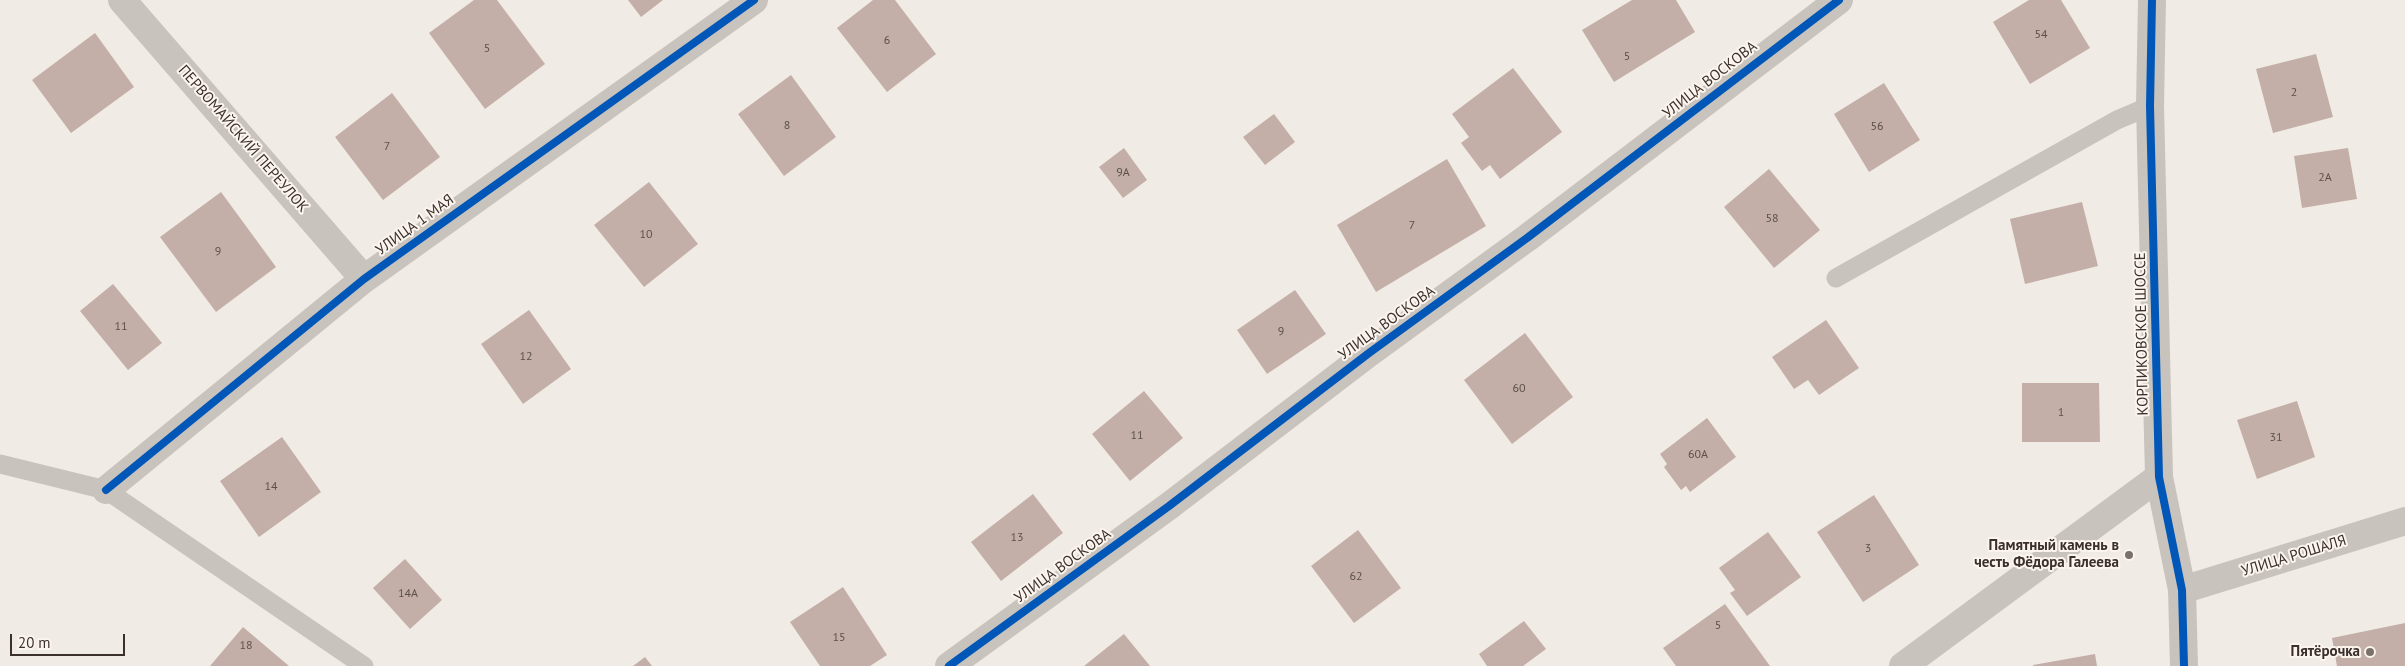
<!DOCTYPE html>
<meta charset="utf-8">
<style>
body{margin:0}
#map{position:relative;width:2405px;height:666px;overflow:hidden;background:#f0ebe5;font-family:"PT Sans",sans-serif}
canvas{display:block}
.scale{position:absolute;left:10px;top:634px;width:115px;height:22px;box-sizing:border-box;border:2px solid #3b302b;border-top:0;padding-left:6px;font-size:15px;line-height:18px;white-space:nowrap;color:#3b302b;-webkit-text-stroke:4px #fbf5ee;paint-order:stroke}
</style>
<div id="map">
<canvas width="2405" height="666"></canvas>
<div class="scale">20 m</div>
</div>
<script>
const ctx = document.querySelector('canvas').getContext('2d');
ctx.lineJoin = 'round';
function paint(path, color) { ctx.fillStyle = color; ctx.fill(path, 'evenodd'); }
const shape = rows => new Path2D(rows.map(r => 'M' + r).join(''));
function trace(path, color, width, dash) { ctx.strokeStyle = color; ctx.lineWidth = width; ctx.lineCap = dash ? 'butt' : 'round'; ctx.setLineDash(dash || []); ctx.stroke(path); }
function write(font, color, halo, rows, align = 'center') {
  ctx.font = font + ' "PT Sans",sans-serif'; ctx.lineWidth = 4; ctx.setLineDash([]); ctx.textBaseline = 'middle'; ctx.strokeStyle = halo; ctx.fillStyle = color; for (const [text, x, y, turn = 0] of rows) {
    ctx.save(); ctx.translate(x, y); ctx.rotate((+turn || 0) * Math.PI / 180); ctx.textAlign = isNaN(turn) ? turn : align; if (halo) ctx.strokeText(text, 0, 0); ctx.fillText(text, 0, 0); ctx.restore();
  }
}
paint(shape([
 [474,0,497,0,545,64,485,109,429,33],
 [628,0,663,0,641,17],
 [873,0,895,0,936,54,887,92,837,28],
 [1632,0,1676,0,1695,32,1614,82,1582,30],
 [2029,0,2061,0,2090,48,2030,84,1993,22],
 [95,33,134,87,71,133,32,80],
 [2316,54,2333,117,2273,133,2256,69],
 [1513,68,1562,132,1500,179,1490,165,1482,171,1461,143,1469,137,1452,114],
 [791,75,836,137,784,176,738,114],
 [1884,83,1920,140,1869,172,1834,114],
 [392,93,440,157,383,200,335,137],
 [1274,114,1295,142,1265,165,1243,137],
 [1124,148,1147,180,1123,198,1099,167],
 [2348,148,2357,199,2302,208,2294,156],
 [1447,159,1486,226,1376,292,1337,225],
 [1769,169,1820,230,1774,268,1724,207],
 [649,182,698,244,644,287,594,225],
 [221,192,276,267,216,312,160,237],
 [2082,202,2098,266,2025,284,2010,219],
 [113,284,162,343,128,370,80,311],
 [1295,290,1326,334,1267,374,1237,330],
 [529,310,571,369,523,404,481,344],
 [1826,320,1859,368,1819,395,1808,380,1794,389,1772,357],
 [1525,333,1573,397,1512,444,1464,380],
 [2022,383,2099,383,2100,442,2022,442],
 [1144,391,1183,438,1130,481,1092,434],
 [2297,401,2315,457,2257,479,2237,420],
 [1707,418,1736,457,1690,492,1686,486,1681,490,1664,467,1667,464,1660,454],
 [282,437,321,492,259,537,220,481],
 [1033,494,1063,533,1001,581,971,542],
 [1874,495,1919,565,1863,602,1817,532],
 [1358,530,1401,588,1354,623,1311,566],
 [1768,532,1801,577,1747,616,1730,593,1735,590,1719,568],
 [405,559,442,600,410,629,373,588],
 [843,587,887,655,870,666,820,666,790,622],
 [1725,604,1770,666,1676,666,1663,648],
 [1524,621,1546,649,1523,666,1487,666,1479,654],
 [2405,623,2405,666,2337,666,2332,638],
 [243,627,289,666,210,666],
 [1124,634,1150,666,1084,666],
 [2095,654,2097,666,2033,666,2033,665],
 [645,657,652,666,633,666]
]), '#c3afa7');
trace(shape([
 [1836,278,2117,120,2150,106],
 [0,464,106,490,364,666]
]), '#c9c3be', 19);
trace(shape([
 [122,0,364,279],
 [106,490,364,279,754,0],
 [2182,590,2405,521],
 [949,666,1169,506,1369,353,1527,238,1839,0],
 [1903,666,2159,477]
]), '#c9c3be', 28);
trace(shape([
 [2152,0,2150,106,2159,477,2182,590,2184,666]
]), '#c9c3be', 28);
trace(shape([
 [2152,0,2150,106,2159,477,2182,590,2184,666],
 [106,490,364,279,754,0],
 [949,666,1169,506,1369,353,1527,238,1839,0]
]), '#0057b8', 8);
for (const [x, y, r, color] of [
 [2129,555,5,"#7a716c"],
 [2370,652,5,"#7a716c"]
]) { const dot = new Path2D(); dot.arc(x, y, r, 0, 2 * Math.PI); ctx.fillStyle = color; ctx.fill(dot); trace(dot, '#fbf5ee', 2); }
write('12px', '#5d504a', null, [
 ["54",2041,35],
 ["6",887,41],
 ["5",487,49],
 ["5",1627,57],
 ["2",2294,93],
 ["8",787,126],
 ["56",1877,127],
 ["7",387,147],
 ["9А",1123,173],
 ["2А",2325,178],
 ["58",1772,219],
 ["7",1412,226],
 ["10",646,235],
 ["9",218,252],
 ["11",121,327],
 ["9",1281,332],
 ["12",526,357],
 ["60",1519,389],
 ["1",2061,413],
 ["11",1137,436],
 ["31",2276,438],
 ["60А",1698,455],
 ["14",271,487],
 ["13",1017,538],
 ["3",1868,549],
 ["62",1356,577],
 ["14А",408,594],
 ["5",1718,626],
 ["15",839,638],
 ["18",246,646]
]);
write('15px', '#3b302b', '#fbf5ee', [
 ["УЛИЦА ВОСКОВА",1710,80,-38],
 ["ПЕРВОМАЙСКИЙ ПЕРЕУЛОК",243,139,49],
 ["УЛИЦА 1 МАЯ",415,225,-36],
 ["УЛИЦА ВОСКОВА",1387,323,-36],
 ["КОРПИКОВСКОЕ ШОССЕ",2142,334,-91],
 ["УЛИЦА РОШАЛЯ",2294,556,-17],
 ["УЛИЦА ВОСКОВА",1063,566,-36]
]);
write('bold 15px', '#3b302b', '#fbf5ee', [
 ["Памятный камень в",2119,546],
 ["честь Фёдора Галеева",2119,563],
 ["Пятёрочка",2360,652]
], 'right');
</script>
